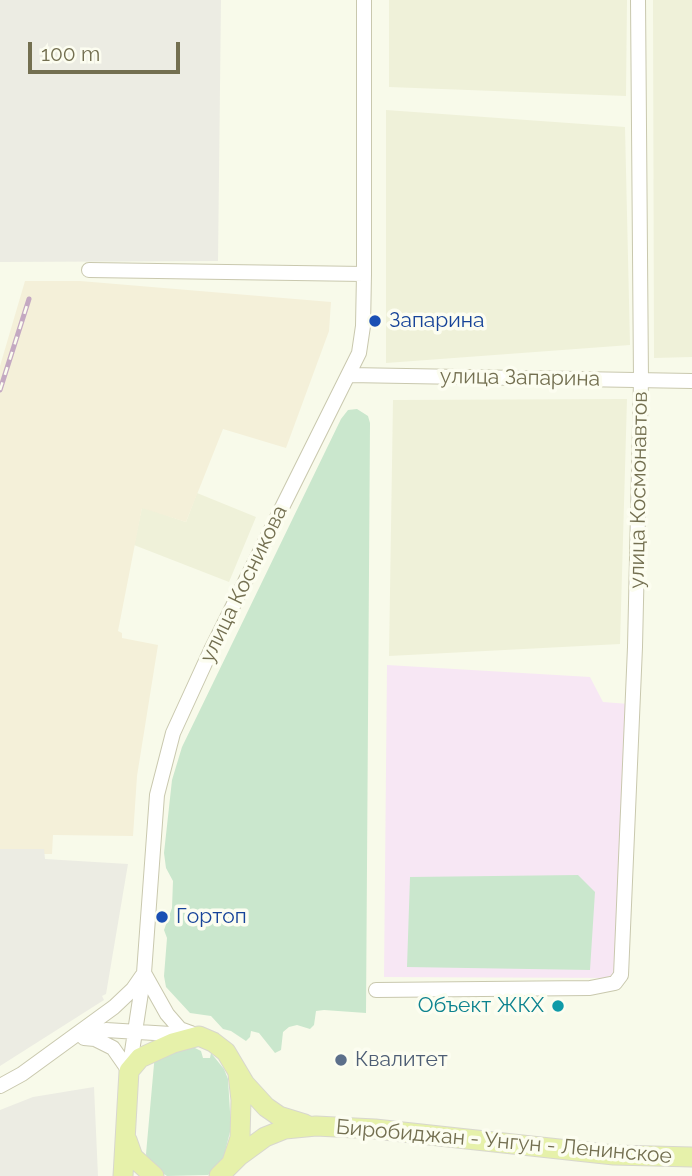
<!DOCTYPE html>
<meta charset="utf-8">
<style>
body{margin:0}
#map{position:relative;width:692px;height:1176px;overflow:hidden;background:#f8faea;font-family:Raleway,sans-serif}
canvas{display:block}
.scale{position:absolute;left:28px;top:42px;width:152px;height:32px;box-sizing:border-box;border:4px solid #736f50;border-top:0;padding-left:9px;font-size:21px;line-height:24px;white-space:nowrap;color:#736f50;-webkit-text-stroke:5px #fcfdf0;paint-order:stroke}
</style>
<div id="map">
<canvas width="692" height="1176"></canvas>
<div class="scale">100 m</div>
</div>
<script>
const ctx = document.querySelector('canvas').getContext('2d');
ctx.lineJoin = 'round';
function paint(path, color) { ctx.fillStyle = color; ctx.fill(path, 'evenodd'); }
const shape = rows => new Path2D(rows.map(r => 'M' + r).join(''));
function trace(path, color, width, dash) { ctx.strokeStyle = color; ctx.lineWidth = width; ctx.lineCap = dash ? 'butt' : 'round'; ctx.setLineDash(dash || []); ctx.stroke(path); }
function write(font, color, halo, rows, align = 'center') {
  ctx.font = font + ' Raleway,sans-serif'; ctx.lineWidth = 7; ctx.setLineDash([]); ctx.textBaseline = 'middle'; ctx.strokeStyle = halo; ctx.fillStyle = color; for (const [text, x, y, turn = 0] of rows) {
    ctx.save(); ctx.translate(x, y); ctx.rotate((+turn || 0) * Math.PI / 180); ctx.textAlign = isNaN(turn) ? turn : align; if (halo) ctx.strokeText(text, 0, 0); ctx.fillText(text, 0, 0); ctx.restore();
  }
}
paint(shape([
 [389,0,627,0,626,96,389,87],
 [653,0,692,0,692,357,654,358],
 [386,110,625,127,630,345,386,363],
 [627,399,620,644,389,656,393,400],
 [197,493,256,517,229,582,134,545,142,507,186,522]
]), '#eff1d9');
paint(shape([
 [25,281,80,281,331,302,329,331,286,448,223,429,186,522,142,508,118,631,122,633,122,638,158,645,137,776,133,836,53,835,52,854,44,854,44,850,0,849,0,366]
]), '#f4f0d9');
paint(shape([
 [0,0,221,0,218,261,0,262],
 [0,849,44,849,45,859,128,864,106,994,102,996,104,1000,0,1066],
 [94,1087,98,1176,0,1176,0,1110,33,1097]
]), '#ecece3');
paint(shape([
 [387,665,590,677,603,702,629,704,616,978,384,977]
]), '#f7e7f4');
paint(shape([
 [357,409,368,416,370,423,366,1013,324,1010,316,1011,314,1025,310,1029,297,1025,289,1027,283,1032,281,1050,275,1053,259,1033,251,1031,250,1037,246,1041,231,1031,223,1029,211,1016,190,1013,166,987,164,976,167,938,164,930,172,908,173,881,166,868,164,853,172,780,182,747,341,419,348,410],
 [578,875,595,892,590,970,407,967,410,877],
 [189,1045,201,1051,203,1058,210,1058,211,1053,224,1069,228,1079,231,1128,224,1156,218,1166,208,1175,167,1176,156,1169,147,1159,146,1154,155,1053]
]), '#cae7cd');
const minor = shape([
 [89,270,364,274],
 [349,375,692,381],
 [144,973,167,1014,180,1029,191,1033],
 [376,990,590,988,615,983,621,975,635,647,641,380,638,0],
 [83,1035,106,1030,187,1035],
 [84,1038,95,1039,113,1048,129,1071],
 [129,1071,144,973,157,795,173,733,211,650,359,353,363,326,364,274,364,0],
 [0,1086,22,1074,114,1007,133,989,142,976]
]);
const major = shape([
 [127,1140,133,1157,154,1176],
 [232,1162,240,1138,241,1100,238,1074],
 [123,1176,129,1071,140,1058,173,1043,199,1036,213,1042,226,1052,245,1084,266,1107,279,1116,305,1124],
 [219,1176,239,1156,265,1137,285,1129,316,1126,375,1129,614,1155,692,1157]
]);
trace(minor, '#c9c8ae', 16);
trace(major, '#d8d7ce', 21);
trace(minor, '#fff', 14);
trace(major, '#e6f1aa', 19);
const rail = shape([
 [0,390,29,299]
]);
trace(rail, '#c4a9c2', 5);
trace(rail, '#fcfdf0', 2.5, [8]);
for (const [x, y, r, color] of [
 [375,321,7,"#1a4fb4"],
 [162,917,7,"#1a4fb4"],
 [558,1006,7,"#0f9aa8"],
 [341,1060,7,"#5c6f8a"]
]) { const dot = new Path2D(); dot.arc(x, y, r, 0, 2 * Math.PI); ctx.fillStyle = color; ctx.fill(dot); trace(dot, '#fcfdf0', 2.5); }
write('21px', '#164399', '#fcfdf0', [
 ["Запарина",389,321],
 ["Гортоп",176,917]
], 'left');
write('21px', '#736f50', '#fcfdf0', [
 ["улица Запарина",520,378,1],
 ["улица Космонавтов",639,490,-89],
 ["улица Косникова",244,584,-64],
 ["Биробиджан - Унгун - Ленинское",504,1142,5]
]);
write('21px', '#0d838f', '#fcfdf0', [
 ["Объект ЖКХ",544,1006]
], 'right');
write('21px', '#4e5e75', '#fcfdf0', [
 ["Квалитет",355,1060]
], 'left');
</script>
